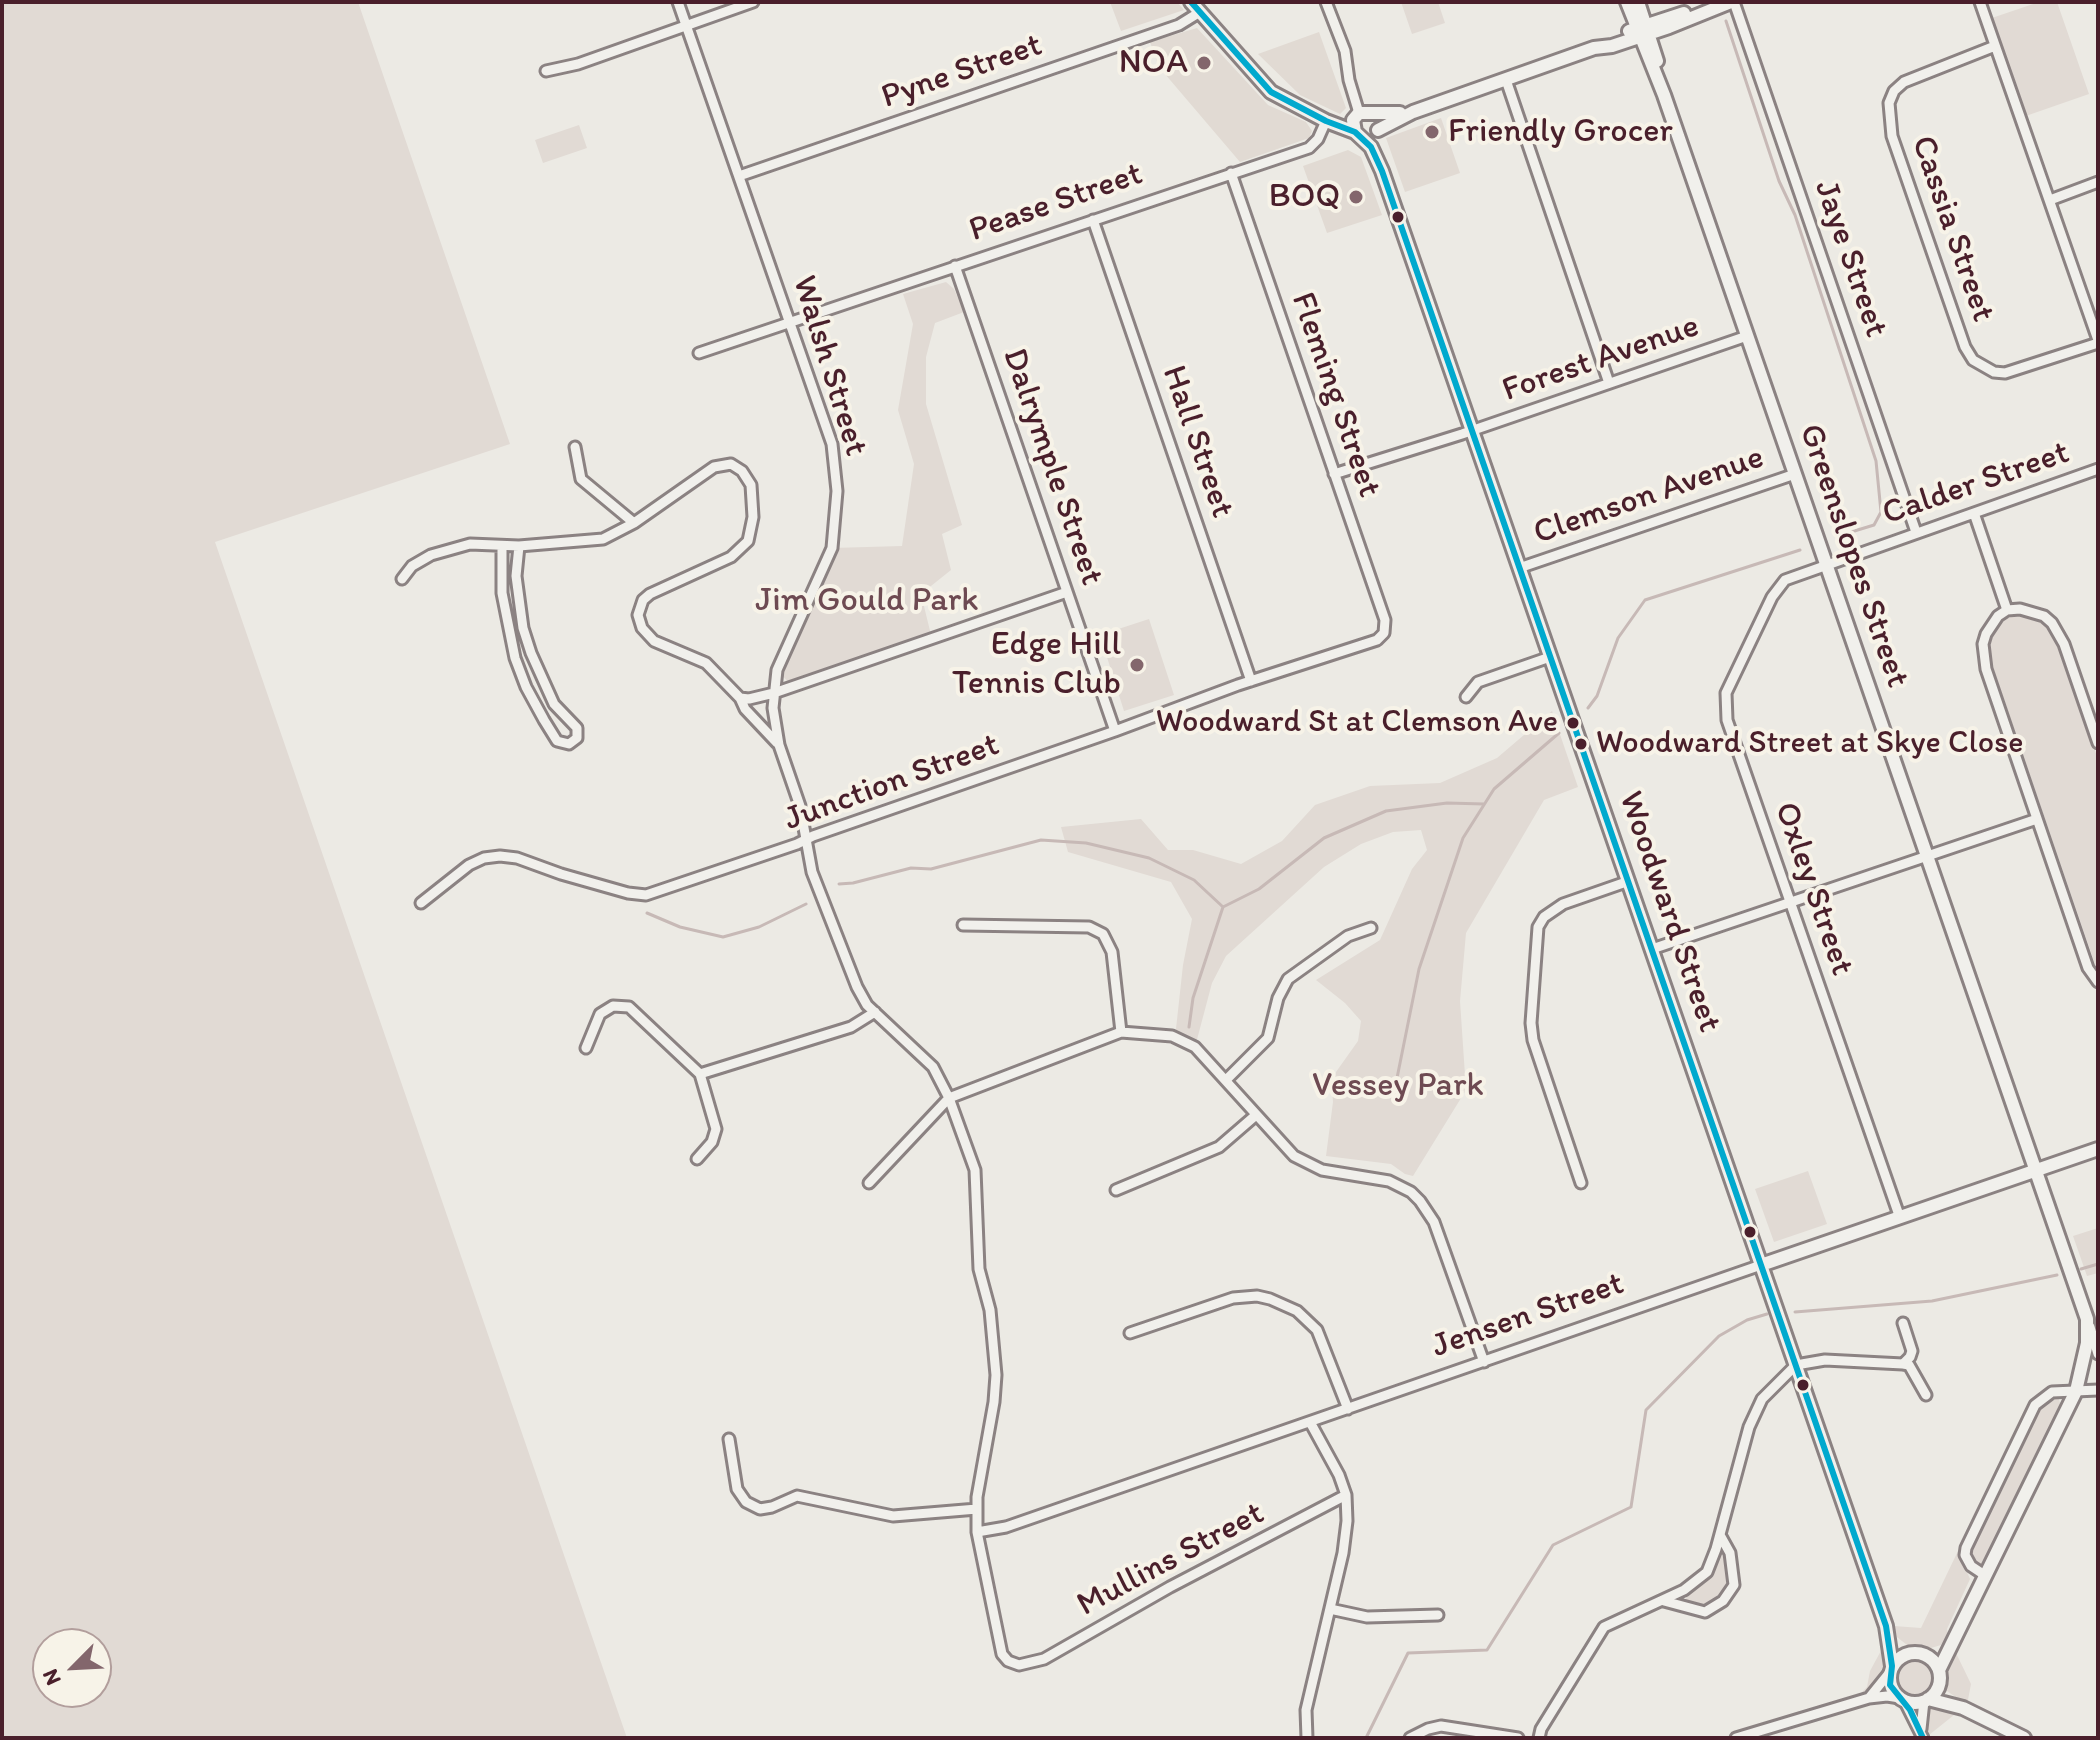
<!DOCTYPE html>
<style>
body{margin:0}
#map{position:relative;width:2100px;height:1740px;overflow:hidden;background:#eceae4;font-family:Itim,sans-serif}
canvas{display:block}
.frame{position:absolute;inset:0;border:4px solid #4a1f2b;pointer-events:none}
.north{position:absolute;left:32px;top:1628px;width:80px;height:80px;box-sizing:border-box;background:#f7f3e8;border:2px solid #b29e9c;border-radius:50%;rotate:246deg;font-size:22px;font-weight:700;line-height:32px;text-align:center;color:#4a1f2b}
.north::after{content:'';display:block;margin:auto;width:28px;height:36px;background:#83666c;clip-path:polygon(50% 0,100% 100%,50% 72%,0 100%)}
</style>
<div id="map">
<canvas width="2100" height="1740"></canvas>
<div class="frame"></div>
<div class="north">N</div>
</div>
<script>
const ctx = document.querySelector('canvas').getContext('2d');
ctx.lineJoin = 'round';
function paint(path, color) { ctx.fillStyle = color; ctx.fill(path, 'evenodd'); }
const shape = rows => new Path2D(rows.map(r => 'M' + r).join(''));
function trace(path, color, width, dash) { ctx.strokeStyle = color; ctx.lineWidth = width; ctx.lineCap = dash ? 'butt' : 'round'; ctx.setLineDash(dash || []); ctx.stroke(path); }
function write(font, color, halo, rows, align = 'center') {
  ctx.font = font + ' Itim,sans-serif'; ctx.lineWidth = 8; ctx.setLineDash([]); ctx.textBaseline = 'middle'; ctx.strokeStyle = halo; ctx.fillStyle = color; for (const [text, x, y, turn = 0] of rows) {
    ctx.save(); ctx.translate(x, y); ctx.rotate((+turn || 0) * Math.PI / 180); ctx.textAlign = isNaN(turn) ? turn : align; if (halo) ctx.strokeText(text, 0, 0); ctx.fillText(text, 0, 0); ctx.restore();
  }
}
paint(shape([
 [1110,2,1177,2,1184,10,1121,31],
 [1197,28,1268,105,1306,122,1312,131,1309,138,1240,162,1159,67,1150,42],
 [1319,32,1346,108,1340,114,1300,95,1258,54],
 [1441,118,1460,173,1405,192,1386,138],
 [1348,150,1361,157,1382,215,1327,233,1303,166]
]), '#e1dad3');
paint(shape([
 [2,2,358,2,510,444,215,542,627,1738,2,1738],
 [48,1644,96,1644,96,1692,48,1692],
 [1401,2,1438,2,1445,23,1412,34],
 [2039,2,2057,2,2089,94,2020,118,1986,20],
 [579,125,587,148,543,163,535,140],
 [946,282,954,289,964,312,935,323,926,357,926,404,962,525,942,534,951,570,921,594,932,639,792,686,777,670,832,548,902,546,914,464,898,410,913,324,903,294],
 [2015,616,2036,618,2046,624,2053,633,2098,759,2098,973,1990,659,1989,648,1995,629,2007,618],
 [1149,619,1174,695,1124,711,1100,635],
 [1552,711,1578,787,1544,800,1466,933,1460,1001,1466,1090,1413,1176,1405,1174,1391,1164,1326,1156,1333,1102,1332,1088,1336,1072,1358,1041,1361,1021,1345,1003,1316,980,1380,940,1412,869,1427,850,1421,830,1393,832,1361,844,1324,867,1226,956,1212,983,1195,1047,1175,1038,1183,965,1192,919,1171,882,1068,852,1061,827,1141,819,1168,850,1193,850,1241,864,1282,841,1315,805,1370,786,1440,783,1497,758],
 [1808,1171,1827,1224,1774,1242,1755,1189],
 [2098,1228,2098,1273,2087,1276,2073,1236],
 [2051,1397,2059,1399,2061,1407,1985,1564,1976,1565,1971,1560,1970,1546,2036,1411],
 [1720,1549,1726,1553,1730,1585,1722,1598,1705,1610,1686,1604,1686,1597,1704,1583],
 [1958,1551,1970,1579,1947,1629,1948,1636,1941,1645,1931,1648,1912,1649,1897,1637,1894,1626,1921,1628],
 [1883,1647,1887,1662,1884,1673,1874,1687,1860,1694,1867,1687,1870,1671],
 [1955,1651,1971,1684,1967,1705,1947,1691,1945,1668],
 '1895 1680a19 19 0 1 1 38 0a19 19 0 1 1-38 0Z',
 [1929,1707,1935,1707,1954,1715,1929,1735,1925,1722,1926,1710]
]), '#e1dad4');
trace(shape([
 [1726,21,1779,181,1795,215,1876,461,1881,512,1874,525,1838,536],
 [1588,708,1597,696,1618,638,1645,600,1800,550],
 [839,884,853,883,911,868,931,869,1041,840,1086,843,1149,858,1194,880,1223,907],
 [647,913,680,927,723,937,759,927,806,904],
 [1189,1027,1193,998,1223,907,1259,889,1324,838,1386,811,1447,803,1484,804],
 [1397,1078,1419,969,1463,838,1494,789,1559,733],
 [2081,1269,2098,1264],
 [1795,1312,1932,1301,2057,1275],
 [1366,1738,1408,1653,1487,1650,1553,1545,1631,1507,1646,1410,1719,1336,1747,1320,1767,1314]
]), '#c7b9b6', 3);
const street = shape([
 [678,2,832,444,837,491,832,548,777,670,773,708,779,745,800,806,812,872,857,987,867,1005,933,1067,949,1098,975,1170,979,1269,990,1310,996,1375,994,1402,977,1497,977,1532,1002,1654,1008,1661,1019,1665,1044,1659,1170,1587,1346,1495],
 [1326,2,1345,51,1349,80,1359,113],
 [1734,2,1916,532],
 [1980,2,2098,340],
 [1995,46,1904,82,1894,91,1889,103,1892,136,1965,347,1973,360,1994,372,2005,373,2098,343],
 [546,71,578,64,753,2],
 [1506,80,1609,383],
 [739,176,1179,25,1200,12],
 [2050,200,2098,182],
 [1093,220,1251,681],
 [955,266,1115,731],
 [699,353,1309,148,1318,139,1326,121],
 [575,447,581,479,634,523],
 [1334,474,1462,434,1747,336],
 [1974,513,2007,610],
 [502,546,502,593,515,658,526,687,544,720,557,741,569,744,577,738,577,728,554,704,531,653,523,628,516,576,519,546],
 [1519,568,1795,474],
 [402,579,412,566,431,555,470,544,519,546,603,539,634,523,714,467,731,464,742,471,751,485,753,517,748,541,731,557,650,594,643,600,638,615,642,628,654,641,706,663,740,698,749,699,774,693,1067,592],
 [1466,697,1478,682,1550,657],
 [740,698,745,709,777,743],
 [2098,743,2064,644,2052,623,2044,616,2020,609,2007,610,1998,616,1986,634,1983,644,1986,669,2088,968,2098,982],
 [421,903,469,865,484,858,500,856,517,858,561,874,628,893,646,895,797,844,813,836,1115,731,1238,685,1377,640,1384,633,1385,620,1231,173],
 [963,925,1089,927,1103,934,1112,952,1121,1032],
 [1652,949,2037,819],
 [586,1048,600,1014,613,1006,629,1007,700,1074],
 [1226,1080,1268,1038,1278,998,1288,979,1348,936,1371,928],
 [697,1159,712,1142,716,1129,700,1074,851,1027,875,1012],
 [869,1183,949,1098,1121,1032,1172,1036,1195,1047,1294,1156,1322,1170,1389,1181,1411,1192,1420,1201,1434,1222,1484,1362],
 [1581,1183,1533,1040,1531,1023,1538,927,1544,917,1563,904,1629,881],
 [1116,1190,1219,1147,1256,1115],
 [1900,1218,1727,720,1726,693,1772,597,1785,580,2098,469],
 [1903,1323,1912,1351,1910,1357,1903,1364],
 [2090,1327,2098,1354],
 [1130,1333,1233,1298,1257,1296,1270,1299,1297,1311,1317,1330,1348,1409],
 [729,1439,737,1489,746,1502,760,1509,772,1507,797,1496,893,1516,977,1509],
 [977,1532,1006,1527,1761,1265],
 [1986,1576,1971,1566,1965,1555,1966,1548,2035,1405,2052,1392,2098,1390],
 [1664,1601,1705,1612,1723,1601,1734,1585,1730,1553,1720,1535],
 [1330,1609,1367,1617,1438,1615],
 [1869,1698,1890,1672],
 [1904,1700,1923,1738],
 [1921,1729,1924,1701],
 [1307,1738,1306,1710,1343,1553,1347,1521,1346,1495,1339,1475,1310,1422],
 [1410,1738,1428,1729,1441,1726,1518,1738],
 [1539,1738,1541,1729,1604,1627,1684,1590,1707,1572,1716,1549,1749,1427,1762,1399,1796,1365,1825,1360,1903,1364,1909,1365,1926,1395],
 [1736,1738,1869,1698,1887,1696,1900,1698]
]);
const secondary = shape([
 [1191,2,1271,92,1326,121,1355,132,1371,147,1382,171,1886,1626,1892,1666],
 [1627,2,1664,95,2087,1319,2087,1343,2076,1391,1939,1670],
 [1638,2,1657,61],
 [1629,31,1684,13],
 [1378,130,1413,112,1594,48,1612,46,1669,27,1731,2],
 [1355,132,1353,120,1359,113,1400,113],
 [1761,1265,2098,1149],
 '1890 1678a25 25 0 1 1 50 0a25 25 0 1 1-50 0Z',
 [1928,1699,1963,1708,2024,1738]
]);
trace(street, '#8b8282', 15);
trace(secondary, '#8b8282', 18);
trace(street, '#f1f0ec', 9);
trace(secondary, '#f1f0ec', 12);
trace(shape([
 [1191,2,1271,92,1326,121,1355,132,1371,147,1382,171,1886,1626,1892,1666,1890,1685,1910,1710,1923,1738]
]), '#00a9ce', 6);
for (const [x, y, r, color] of [
 [1204,63,8,"#83666c"],
 [1432,132,8,"#83666c"],
 [1356,197,8,"#83666c"],
 [1398,217,7,"#4a1f2b"],
 [1137,665,8,"#83666c"],
 [1573,723,7,"#4a1f2b"],
 [1581,744,7,"#4a1f2b"],
 [1750,1232,7,"#4a1f2b"],
 [1803,1385,7,"#4a1f2b"]
]) { const dot = new Path2D(); dot.arc(x, y, r, 0, 2 * Math.PI); ctx.fillStyle = color; ctx.fill(dot); trace(dot, '#f7f3e8', 3); }
write('32px', '#4a1f2b', '#f7f3e8', [
 ["Woodward St at Clemson Ave",1558,723],
 ["Woodward Street at Skye Close",1596,744,"left"]
], 'right');
write('34px', '#4a1f2b', '#f7f3e8', [
 ["NOA",1188,63],
 ["Friendly Grocer",1448,132,"left"],
 ["BOQ",1340,197],
 ["Edge Hill",1121,645],
 ["Tennis Club",1121,684]
], 'right');
write('34px', '#4a1f2b', '#f7f3e8', [
 ["Pyne Street",962,72,-19],
 ["Pease Street",1056,203,-19],
 ["Cassia Street",1952,229,71],
 ["Jaye Street",1850,259,71],
 ["Forest Avenue",1601,359,-19],
 ["Walsh Street",829,366,73],
 ["Fleming Street",1335,395,71],
 ["Hall Street",1197,442,71],
 ["Dalrymple Street",1052,467,71],
 ["Calder Street",1976,484,-19],
 ["Clemson Avenue",1649,496,-19],
 ["Greenslopes Street",1853,556,71],
 ["Junction Street",892,783,-20],
 ["Oxley Street",1813,889,71],
 ["Woodward Street",1669,912,71],
 ["Jensen Street",1528,1316,-19],
 ["Mullins Street",1171,1560,-28]
]);
write('34px', '#6e4a52', '#f7f3e8', [
 ["Jim Gould Park",867,601],
 ["Vessey Park",1398,1086]
]);
</script>
